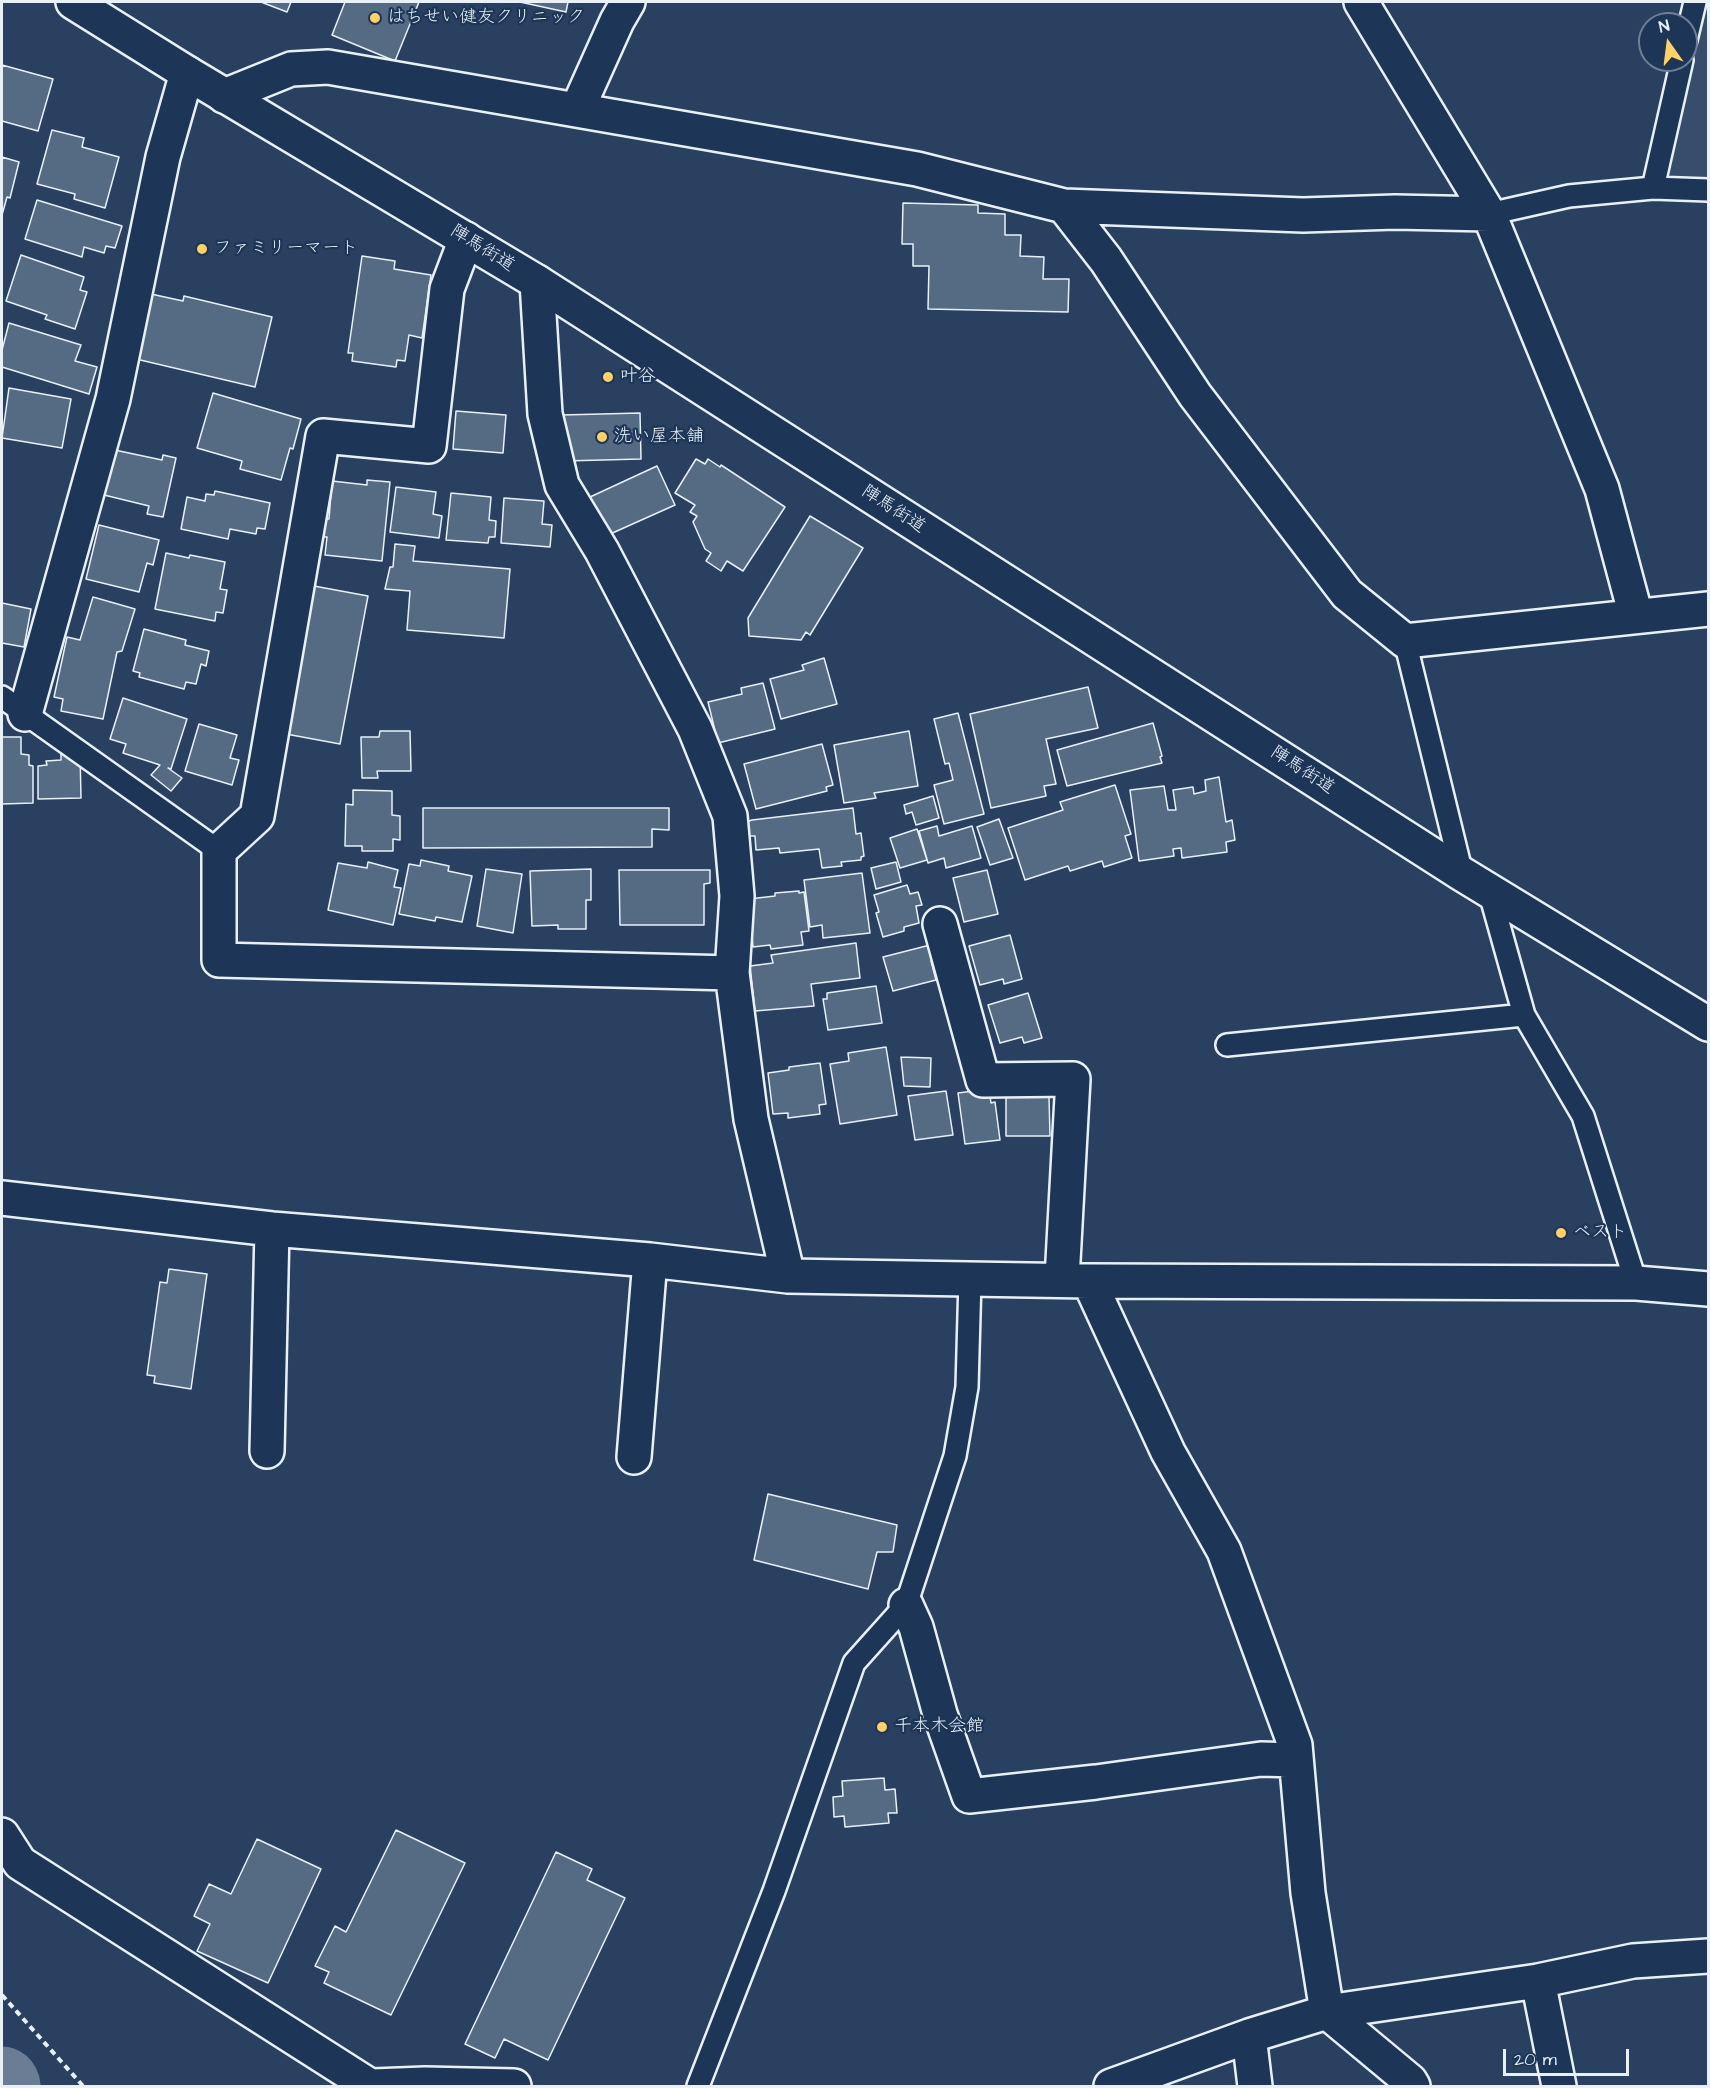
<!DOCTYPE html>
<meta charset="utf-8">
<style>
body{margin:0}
#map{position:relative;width:1710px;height:2088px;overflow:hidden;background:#294061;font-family:"Architects Daughter",sans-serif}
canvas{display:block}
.frame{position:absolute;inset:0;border:3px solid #e8f1f8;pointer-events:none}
.north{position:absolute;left:1638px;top:12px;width:60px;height:60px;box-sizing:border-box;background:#1d3557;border:2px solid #6e8097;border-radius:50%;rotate:346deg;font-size:16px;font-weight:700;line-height:24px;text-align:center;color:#e8f1f8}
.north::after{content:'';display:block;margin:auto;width:21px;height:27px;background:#ffd166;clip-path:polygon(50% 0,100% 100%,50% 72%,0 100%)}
.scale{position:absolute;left:1503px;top:2049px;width:126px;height:27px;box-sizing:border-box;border:3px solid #e8f1f8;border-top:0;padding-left:8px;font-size:18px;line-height:21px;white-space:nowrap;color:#e8f1f8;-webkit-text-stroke:4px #1d3557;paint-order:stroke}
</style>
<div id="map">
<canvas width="1710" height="2088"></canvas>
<div class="frame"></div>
<div class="north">N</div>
<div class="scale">20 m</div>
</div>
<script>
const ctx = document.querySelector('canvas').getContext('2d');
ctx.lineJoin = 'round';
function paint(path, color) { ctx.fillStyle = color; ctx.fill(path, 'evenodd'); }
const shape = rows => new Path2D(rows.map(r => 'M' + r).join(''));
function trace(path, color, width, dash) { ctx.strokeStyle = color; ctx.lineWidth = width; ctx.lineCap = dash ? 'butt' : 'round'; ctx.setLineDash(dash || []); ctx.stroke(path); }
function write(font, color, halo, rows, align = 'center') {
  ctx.font = font + ' "Architects Daughter","Klee One",sans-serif'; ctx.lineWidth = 4.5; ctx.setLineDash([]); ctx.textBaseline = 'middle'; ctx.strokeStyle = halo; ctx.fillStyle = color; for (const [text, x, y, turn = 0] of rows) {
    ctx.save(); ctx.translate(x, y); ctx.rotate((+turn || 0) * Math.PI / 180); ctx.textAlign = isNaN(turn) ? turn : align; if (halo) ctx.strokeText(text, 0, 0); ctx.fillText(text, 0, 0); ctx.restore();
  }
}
paint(shape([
 [1695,2,1708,2,1708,188,1653,188,1686,60,1686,40]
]), '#364d6b');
trace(shape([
 [2,2084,3,2086]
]), '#6b7c95', 75);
const building = shape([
 [261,2,291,2,287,12,261,2],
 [345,2,419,2,395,61,332,35,345,2],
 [520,2,568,2,566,12,520,2],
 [2,65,53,79,38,131,2,121,2,65],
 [52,130,84,138,82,147,119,157,105,208,74,199,75,194,37,184,52,130],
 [2,157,19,162,10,198,7,197,2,215,2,157],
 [37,200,122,226,115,248,106,246,104,253,84,247,82,257,25,239,37,200],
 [903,203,978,205,978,213,1005,214,1005,235,1021,235,1020,256,1044,257,1043,279,1069,279,1068,312,928,309,929,266,913,266,913,244,902,244,903,203],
 [21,255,84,277,80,290,87,292,75,329,45,319,47,315,6,301,21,255],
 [362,256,395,261,394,269,431,275,422,338,409,335,405,361,397,360,396,367,352,361,353,353,348,353,362,256],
 [151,294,183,301,184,296,272,317,255,387,136,359,151,294],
 [9,323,81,345,75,361,97,367,89,394,2,367,2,350,9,323],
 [9,388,71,399,62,448,2,438,9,388],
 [213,393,301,419,293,449,290,448,281,480,240,469,242,461,197,448,213,393],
 [456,411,506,415,503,453,453,449,456,411],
 [640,413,641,459,564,461,562,415,640,413],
 [110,449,162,460,163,455,176,458,163,517,147,514,149,506,100,494,110,449],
 [696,459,705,464,708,459,720,467,721,465,785,507,743,571,727,561,721,571,706,561,711,553,705,549,693,522,697,516,690,512,695,505,675,493,696,459],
 [657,466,675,505,608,535,590,497,657,466],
 [367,480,390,482,382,561,325,555,327,537,322,537,324,519,329,519,332,481,367,485,367,480],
 [396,487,436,492,433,514,442,516,439,538,390,532,396,487],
 [215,491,270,503,265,529,257,528,256,534,230,529,228,539,181,529,187,497,205,501,206,494,214,495,215,491],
 [451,493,491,497,489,520,496,521,495,537,489,537,488,543,446,540,451,493],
 [504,498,544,501,542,524,552,525,550,547,501,543,504,498],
 [810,516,863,548,810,635,806,632,801,640,749,636,748,618,810,516],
 [99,525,159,540,153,565,147,563,139,592,86,579,99,525],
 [395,544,415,546,413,561,510,569,504,638,407,630,410,591,385,589,390,567,393,567,395,544],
 [166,553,189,558,190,555,225,562,220,589,227,590,223,613,216,612,215,621,155,609,166,553],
 [314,586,368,596,340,744,286,734,314,586],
 [93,597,135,609,122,651,117,652,103,719,61,711,63,699,54,697,67,637,80,640,93,597],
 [2,603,31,609,24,647,2,643,2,603],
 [144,629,186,640,185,645,209,651,206,666,201,664,196,684,186,682,184,689,139,677,140,673,133,671,144,629],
 [824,658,837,704,781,719,770,679,804,670,802,665,824,658],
 [763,683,775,729,718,743,708,702,742,694,741,688,763,683],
 [1088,687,1098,728,1046,739,1056,784,1044,786,1046,796,991,808,970,714,1088,687],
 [123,698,187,719,171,769,168,768,182,778,171,791,151,775,160,765,123,753,126,744,110,739,123,698],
 [958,713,984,814,944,824,934,785,953,780,949,763,945,764,934,719,958,713],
 [1153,723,1162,756,1160,757,1162,763,1067,786,1057,750,1153,723],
 [199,724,237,735,230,758,239,760,232,785,185,771,199,724],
 [380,731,410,731,411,771,377,771,378,778,362,778,361,737,379,737,380,731],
 [909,731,918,786,874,793,876,798,844,803,834,745,909,731],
 [2,737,21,737,21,754,29,755,29,765,33,766,33,803,2,804,2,737],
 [822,744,833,785,826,787,827,791,756,809,744,764,822,744],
 [80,753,81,798,38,799,38,766,47,765,46,761,61,760,61,754,80,753],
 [1219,777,1226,822,1232,820,1235,840,1226,842,1227,852,1182,858,1181,848,1173,849,1174,856,1139,861,1130,790,1164,786,1168,810,1176,810,1173,790,1193,787,1194,794,1206,791,1205,780,1219,777],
 [1115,785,1131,834,1125,836,1132,858,1104,867,1102,861,1070,871,1068,866,1025,880,1008,828,1063,810,1060,802,1115,785],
 [353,790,392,791,392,815,400,816,400,840,393,839,393,851,362,851,362,846,345,846,346,804,353,805,353,790],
 [933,796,939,818,916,825,912,812,906,814,904,805,933,796],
 [423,808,669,808,669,830,652,829,652,847,423,848,423,808],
 [853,808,856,834,861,833,864,856,861,857,861,860,841,862,842,866,822,868,819,849,780,853,779,848,756,850,755,836,748,836,746,822,752,820,853,808],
 [999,819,1013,858,990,865,977,827,999,819],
 [937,826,939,836,972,826,981,858,946,868,944,858,928,863,919,831,937,826],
 [917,829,927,860,900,868,890,838,917,829],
 [421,860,449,866,448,871,472,876,462,922,436,917,435,921,399,914,409,864,420,866,421,860],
 [368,862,398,870,394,887,401,888,393,925,328,910,338,863,367,868,368,862],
 [896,862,901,882,876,889,871,868,896,862],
 [486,869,522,874,513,933,477,926,486,869],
 [591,869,591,900,586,900,586,929,558,929,558,925,532,926,530,871,591,869],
 [619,870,710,870,710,883,704,884,704,925,620,925,619,870],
 [987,870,998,914,964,922,953,878,987,870],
 [862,873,870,933,823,938,822,925,810,927,804,880,862,873],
 [907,885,910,894,918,892,922,905,916,906,919,923,904,927,904,931,883,937,876,913,879,912,874,895,907,885],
 [799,891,799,893,804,892,809,931,801,932,803,945,771,949,770,945,753,947,749,899,775,896,775,893,799,891],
 [1010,935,1022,979,1004,984,1003,979,980,985,969,946,1010,935],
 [856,943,860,978,811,984,814,1006,755,1011,750,966,773,963,771,955,856,943],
 [930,945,934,960,931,961,936,980,893,991,883,957,930,945],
 [876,986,882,1023,828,1030,823,999,827,999,827,993,876,986],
 [1028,993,1042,1038,1024,1043,1022,1037,1000,1043,988,1005,1028,993],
 [886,1047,897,1115,840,1124,830,1064,849,1061,848,1053,886,1047],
 [901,1057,931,1058,930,1087,904,1086,901,1057],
 [820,1063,826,1104,819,1105,820,1114,788,1118,788,1113,773,1114,768,1073,789,1070,789,1067,820,1063],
 [989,1089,991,1103,995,1102,1000,1140,965,1144,958,1093,989,1089],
 [1042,1090,1042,1097,1049,1097,1050,1136,1006,1136,1006,1095,1042,1090],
 [946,1091,953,1135,915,1140,908,1096,946,1091],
 [169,1269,207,1274,191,1389,154,1383,155,1376,147,1375,160,1282,167,1283,169,1269],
 [768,1494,897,1525,893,1552,877,1552,868,1589,754,1560,768,1494],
 [884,1778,885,1790,895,1789,897,1813,888,1813,889,1823,845,1827,844,1816,834,1817,833,1797,843,1796,842,1781,884,1778],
 [396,1830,465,1863,391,2015,324,1983,329,1972,315,1966,335,1926,346,1932,396,1830],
 [257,1839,321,1869,268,1983,197,1951,210,1924,194,1916,209,1884,231,1894,257,1839],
 [556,1852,592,1869,587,1880,625,1898,548,2060,504,2039,495,2058,465,2044,556,1852]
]);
paint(building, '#556a83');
trace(building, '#e8f1f8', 1.5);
const lane = shape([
 [1686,40,1695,2],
 [1653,188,1682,60],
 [1489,214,1569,196,1653,188,1708,190],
 [1405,641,1462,874],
 [2,697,219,851],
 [1489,890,1524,1015,1583,1116,1636,1283],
 [1227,1045,1524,1015],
 [698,2086,774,1891,854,1663,906,1605,955,1456,967,1387,970,1279]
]);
const street = shape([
 [1361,2,1489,214,1602,489,1636,616],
 [224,96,291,69,328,67,917,169,1064,206,1303,215,1395,212,1489,214],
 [577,110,617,21,628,2],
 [1064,206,1106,260,1195,395,1347,594,1405,641,1708,609],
 [466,239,447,289,429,446,323,436,257,816,219,851,219,960,732,973],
 [537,282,545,414,562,485,602,551,695,729,730,816,737,896,732,973,751,1119,788,1276],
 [25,714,113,399,163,157,187,73],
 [940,924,983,1080,1073,1079,1062,1279],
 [2,1198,272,1229,650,1260,788,1276,1089,1281,1636,1283,1708,1289],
 [1089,1281,1168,1452,1224,1551,1295,1745,1308,1893,1327,2012,1410,2081,1413,2086],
 [267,1451,272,1229],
 [634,1457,650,1260],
 [906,1605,916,1627,940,1714,969,1796,1096,1782,1261,1759,1296,1760],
 [2,1835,20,1863,370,2086],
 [1538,1981,1559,2086],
 [1249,2036,1255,2086],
 [373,2086,425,2084,514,2086],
 [1111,2086,1249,2036,1327,2012,1538,1981,1633,1961,1708,1956]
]);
const secondary = shape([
 [73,2,187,73,537,282,1462,874,1708,1024]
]);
trace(lane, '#e8f1f8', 26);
trace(street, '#e8f1f8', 38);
trace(secondary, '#e8f1f8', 38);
trace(shape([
 [2,1995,83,2086]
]), '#e8f1f8', 4, [6, 4.5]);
trace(lane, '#1d3557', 21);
trace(street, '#1d3557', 33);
trace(secondary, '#1d3557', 33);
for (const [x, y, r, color] of [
 [375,18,6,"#ffd166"],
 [202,249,6,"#ffd166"],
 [608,377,6,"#ffd166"],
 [602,437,6,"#ffd166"],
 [1561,1233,6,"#ffd166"],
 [882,1727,6,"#ffd166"]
]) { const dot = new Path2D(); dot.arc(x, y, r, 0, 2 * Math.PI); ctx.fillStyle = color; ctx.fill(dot); trace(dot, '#1d3557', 2); }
write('18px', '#e8f1f8', '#1d3557', [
 ["はちせい健友クリニック",387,18],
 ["ファミリーマート",214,249],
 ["叶谷",620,377],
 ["洗い屋本舗",614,437],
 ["ベスト",1573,1233],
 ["千本木会館",894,1727]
], 'left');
write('18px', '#e8f1f8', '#1d3557', [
 ["陣馬街道",482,249,32],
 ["陣馬街道",893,510,33],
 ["陣馬街道",1302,771,33]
]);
</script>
